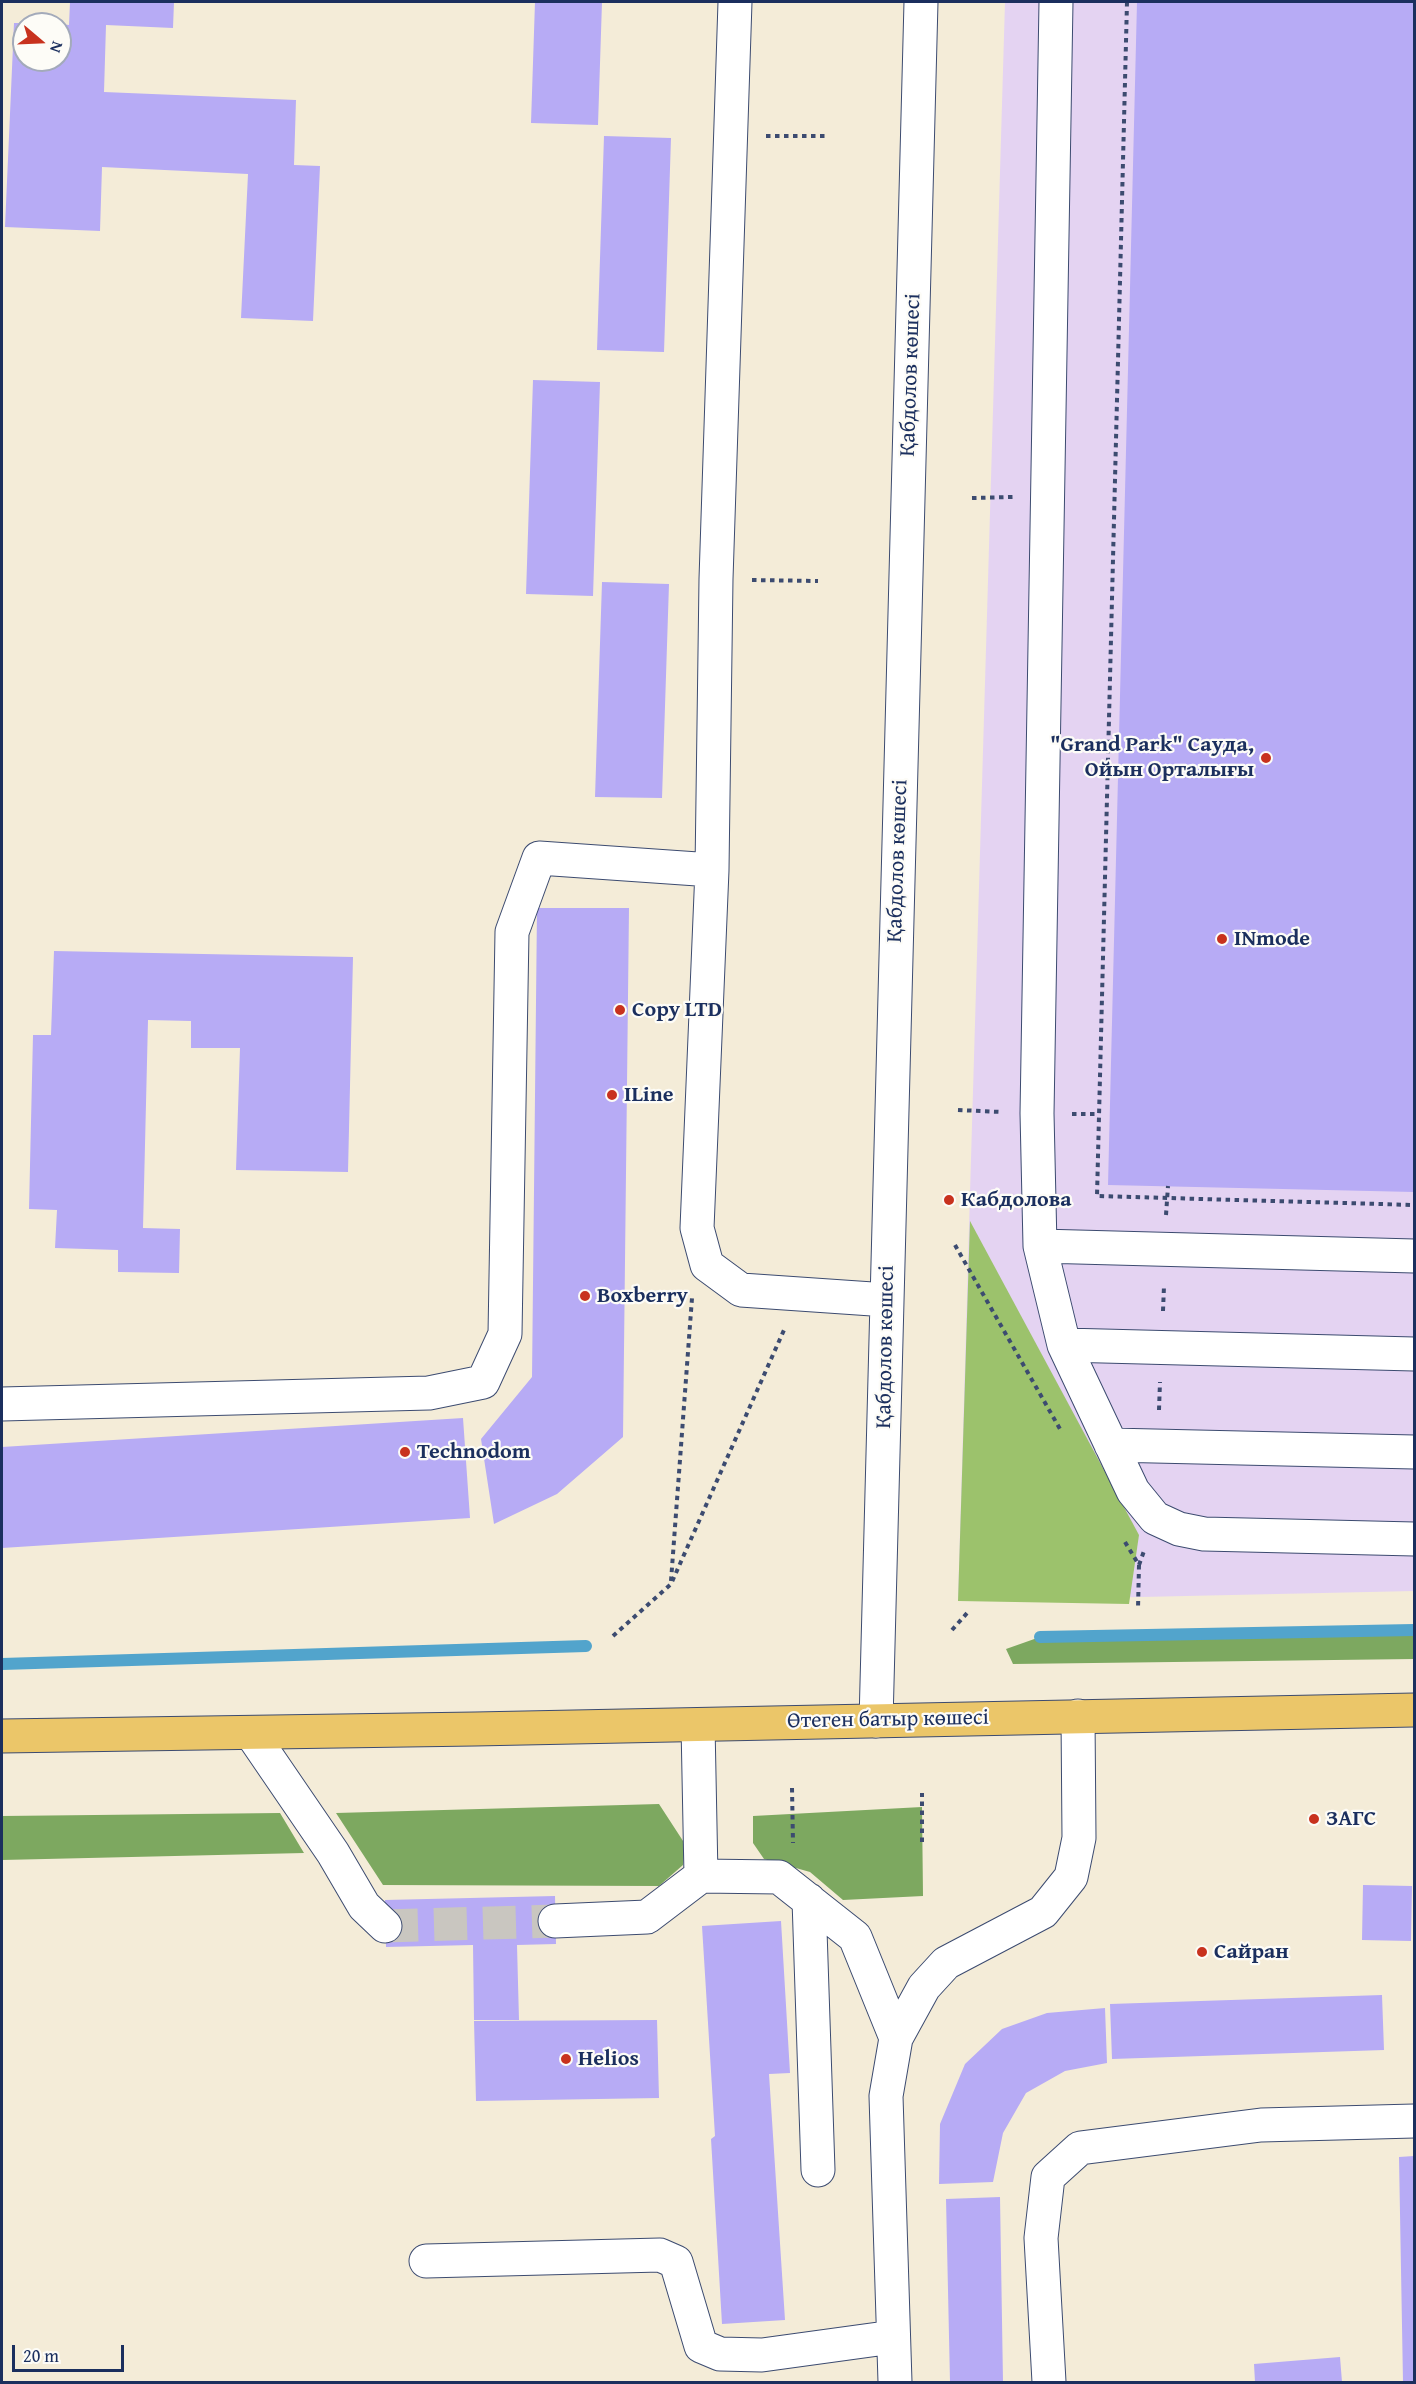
<!DOCTYPE html>
<meta charset="utf-8">
<style>
body{margin:0}
#map{position:relative;width:1416px;height:2384px;overflow:hidden;background:#f4ecd8;font-family:"Gentium Book Plus",serif}
canvas{display:block}
.frame{position:absolute;inset:0;border:3px solid #1b2f5e;pointer-events:none}
.north{position:absolute;left:12px;top:12px;width:60px;height:60px;box-sizing:border-box;background:#fdfcf7;border:2px solid #a3aaba;border-radius:50%;rotate:109deg;font-size:16px;font-weight:700;line-height:24px;text-align:center;color:#1b2f5e}
.north::after{content:'';display:block;margin:auto;width:21px;height:27px;background:#c8321e;clip-path:polygon(50% 0,100% 100%,50% 72%,0 100%)}
.scale{position:absolute;left:12px;top:2345px;width:112px;height:27px;box-sizing:border-box;border:3px solid #1b2f5e;border-top:0;padding-left:8px;font-size:18px;line-height:21px;white-space:nowrap;color:#1b2f5e;-webkit-text-stroke:4px #fdfcf7;paint-order:stroke}
</style>
<div id="map">
<canvas width="1416" height="2384"></canvas>
<div class="frame"></div>
<div class="north">N</div>
<div class="scale">20 m</div>
</div>
<script>
const ctx = document.querySelector('canvas').getContext('2d');
ctx.lineJoin = 'round';
function paint(path, color) { ctx.fillStyle = color; ctx.fill(path, 'evenodd'); }
const shape = rows => new Path2D(rows.map(r => 'M' + r).join(''));
function trace(path, color, width, dash) { ctx.strokeStyle = color; ctx.lineWidth = width; ctx.lineCap = dash ? 'butt' : 'round'; ctx.setLineDash(dash || []); ctx.stroke(path); }
function write(font, color, halo, rows, align = 'center') {
  ctx.font = font + ' "Gentium Book Plus",serif'; ctx.lineWidth = 4.5; ctx.setLineDash([]); ctx.textBaseline = 'middle'; ctx.strokeStyle = halo; ctx.fillStyle = color; for (const [text, x, y, turn = 0] of rows) {
    ctx.save(); ctx.translate(x, y); ctx.rotate((+turn || 0) * Math.PI / 180); ctx.textAlign = isNaN(turn) ? turn : align; if (halo) ctx.strokeText(text, 0, 0); ctx.fillText(text, 0, 0); ctx.restore();
  }
}
paint(shape([
 [1005,2,1414,2,1414,1591,958,1601]
]), '#e4d3f2');
paint(shape([
 [970,1221,1139,1535,1129,1604,958,1601]
]), '#9cc26c');
paint(shape([
 [1414,1630,1414,1659,1013,1664,1006,1649,1040,1637],
 [659,1804,685,1844,683,1865,659,1886,383,1885,336,1813],
 [922,1807,923,1896,843,1900,810,1872,764,1859,753,1843,753,1816],
 [280,1813,304,1853,2,1860,2,1816]
]), '#7da860');
trace(shape([
 [1040,1637,1414,1630],
 [2,1664,586,1646]
]), '#52a4cc', 12);
paint(shape([
 [70,2,174,2,173,28,106,25,104,92,296,100,294,165,320,166,313,321,241,318,248,174,102,167,100,231,5,227,14,23,24,23,24,60,60,60,60,24,69,25],
 [535,2,602,2,598,125,531,123],
 [1137,2,1414,2,1414,1192,1108,1185],
 [604,136,671,138,664,352,597,350],
 [533,380,600,382,593,596,526,594],
 [602,582,669,584,662,798,595,797],
 [537,908,629,908,623,1437,557,1494,494,1524,481,1439,532,1377],
 [54,951,353,957,348,1172,236,1170,240,1048,191,1048,191,1021,148,1020,143,1228,180,1229,179,1273,118,1272,118,1250,55,1248,57,1210,29,1209,33,1035,51,1035],
 [463,1418,470,1518,2,1548,2,1447],
 [1363,1885,1412,1886,1411,1941,1362,1940],
 [555,1896,556,1944,517,1945,519,2020,474,2020,473,1945,386,1947,385,1900],
 [781,1921,790,2073,769,2074,785,2320,722,2324,711,2139,715,2136,702,1926],
 [1382,1995,1384,2050,1112,2059,1110,2004],
 [1105,2008,1107,2063,1065,2071,1026,2093,1003,2133,993,2182,939,2184,940,2124,965,2064,1002,2029,1047,2013],
 [657,2020,659,2098,476,2101,474,2021],
 [1414,2156,1414,2382,1403,2382,1399,2157],
 [1000,2197,1003,2382,950,2382,946,2199],
 [1340,2357,1342,2382,1255,2382,1254,2364]
]), '#b7abf5');
trace(shape([
 [385,1926,555,1921]
]), '#c9c6c0', 33, [33, 16]);
const minor = shape([
 [735,2,716,579,712,870,697,1228,707,1265,741,1290,887,1300],
 [1056,2,1037,1113,1040,1246,1064,1345,1133,1491,1155,1518,1179,1529,1204,1534,1414,1539],
 [1040,1246,1414,1256],
 [1064,1345,1414,1354],
 [2,1404,429,1393,483,1382,505,1334,512,932,539,858,712,870],
 [1111,1445,1414,1452],
 [876,1721,921,2],
 [698,1725,701,1876],
 [251,1733,333,1853,364,1906,385,1926],
 [809,1900,818,2170],
 [555,1921,647,1917,701,1876,779,1877,855,1937,896,2038],
 [426,2261,660,2255,676,2262,701,2346,720,2354,762,2355,893,2337],
 [895,2382,886,2096,896,2038,924,1987,946,1963,1043,1912,1071,1877,1079,1838,1078,1716],
 [1049,2382,1041,2238,1048,2177,1080,2148,1261,2125,1414,2121]
]);
const major = shape([
 [2,1736,475,1729,1414,1710]
]);
trace(minor, '#3c4b70', 35);
trace(major, '#3c4b70', 35);
trace(shape([
 [1127,2,1097,1196,1414,1205],
 [766,136,829,136],
 [972,498,1013,497],
 [752,580,818,581],
 [958,1110,1002,1112],
 [1072,1114,1099,1114],
 [1166,1215,1168,1186],
 [955,1245,1060,1429],
 [1163,1311,1164,1286],
 [1159,1410,1160,1382],
 [1125,1542,1139,1565,1138,1609],
 [1139,1565,1144,1551],
 [671,1581,692,1298],
 [952,1630,968,1612],
 [613,1636,671,1584,784,1330],
 [792,1788,793,1843],
 [922,1842,922,1793]
]), '#3c4b70', 4, [4.5, 4.5]);
trace(minor, '#fff', 33);
trace(major, '#ebc669', 33);
for (const [x, y, r, color] of [
 [1266,758,6,"#c8321e"],
 [1222,939,6,"#c8321e"],
 [620,1010,6,"#c8321e"],
 [612,1095,6,"#c8321e"],
 [949,1200,6,"#c8321e"],
 [585,1296,6,"#c8321e"],
 [405,1452,6,"#c8321e"],
 [1314,1819,6,"#c8321e"],
 [1202,1952,6,"#c8321e"],
 [566,2059,6,"#c8321e"]
]) { const dot = new Path2D(); dot.arc(x, y, r, 0, 2 * Math.PI); ctx.fillStyle = color; ctx.fill(dot); trace(dot, '#fdfcf7', 2); }
write('22px', '#1b2f5e', '#fdfcf7', [
 ["Қабдолов көшесі",911,375,-88],
 ["Қабдолов көшесі",898,861,-88],
 ["Қабдолов көшесі",886,1347,-89],
 ["Өтеген батыр көшесі",888,1720,-1]
]);
write('bold 22px', '#1b2f5e', '#fdfcf7', [
 ["\"Grand Park\" Сауда,",1254,745,"right"],
 ["Ойын Орталығы",1254,770,"right"],
 ["INmode",1234,939],
 ["Copy LTD",632,1010],
 ["ILine",624,1095],
 ["Кабдолова",961,1200],
 ["Boxberry",597,1296],
 ["Technodom",417,1452],
 ["ЗАГС",1326,1819],
 ["Сайран",1214,1952],
 ["Helios",578,2059]
], 'left');
</script>
